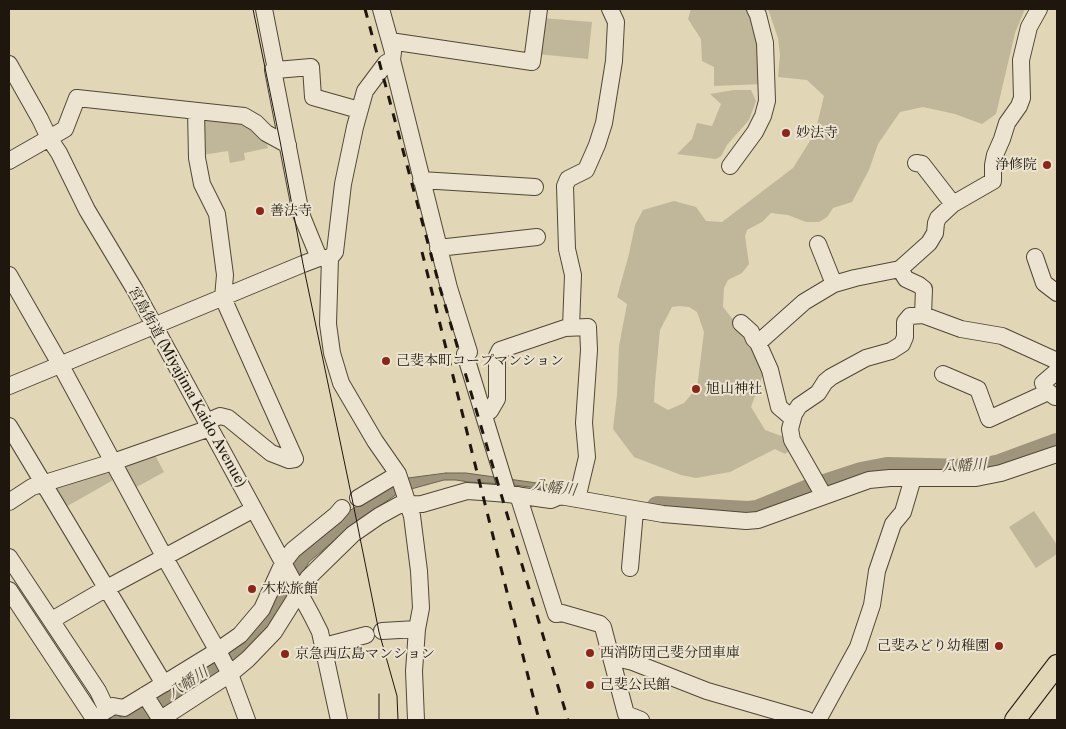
<!DOCTYPE html>
<meta charset="utf-8">
<style>
body{margin:0}
#map{position:relative;width:1066px;height:729px;overflow:hidden;background:#e1d6b6;font-family:"Libre Caslon Text",serif}
canvas{display:block}
.frame{position:absolute;inset:0;border:10px solid #1f170d;pointer-events:none}
</style>
<div id="map">
<canvas width="1066" height="729"></canvas>
<div class="frame"></div>
</div>
<script>
const ctx = document.querySelector('canvas').getContext('2d');
ctx.lineJoin = 'round';
function paint(path, color) { ctx.fillStyle = color; ctx.fill(path, 'evenodd'); }
const shape = rows => new Path2D(rows.map(r => 'M' + r).join(''));
function trace(path, color, width, dash) { ctx.strokeStyle = color; ctx.lineWidth = width; ctx.lineCap = dash ? 'butt' : 'round'; ctx.setLineDash(dash || []); ctx.stroke(path); }
function write(font, color, halo, rows, align = 'center') {
  ctx.font = font + ' "Libre Caslon Text","Noto Serif JP",serif'; ctx.lineWidth = 4; ctx.setLineDash([]); ctx.textBaseline = 'middle'; ctx.strokeStyle = halo; ctx.fillStyle = color; for (const [text, x, y, turn = 0] of rows) {
    ctx.save(); ctx.translate(x, y); ctx.rotate((+turn || 0) * Math.PI / 180); ctx.textAlign = isNaN(turn) ? turn : align; if (halo) ctx.strokeText(text, 0, 0); ctx.fillText(text, 0, 0); ctx.restore();
  }
}
paint(shape([
 [691,9,747,9,753,18,763,84,714,86,714,67,702,61,701,39,688,19],
 [768,9,1025,9,1015,33,996,114,982,124,955,114,923,107,900,112,878,144,869,170,852,202,833,208,827,217,819,222,806,222,788,215,771,213,762,222,747,230,745,236,749,264,742,273,728,280,724,288,723,307,748,338,763,374,751,407,765,430,784,437,792,449,785,454,775,449,730,472,696,478,681,475,634,457,613,429,617,395,619,346,627,304,617,297,629,254,635,225,643,210,674,201,696,207,706,221,722,222,793,168,815,133,824,96,807,80,778,77,780,55,778,38],
 [679,306,689,307,697,312,704,332,697,388,684,403,668,410,654,402,655,383,660,330,672,307],
 [542,18,592,22,588,59,537,54],
 [734,90,751,90,756,101,749,120,727,145,721,156,716,159,677,154,692,139,697,123,712,126,721,104,710,94],
 [205,115,238,118,265,136,268,148,244,153,245,160,230,163,228,151,202,155,202,133],
 [154,453,164,472,133,489,123,470,125,462],
 [105,469,111,472,115,479,64,508,55,492,59,484],
 [1034,511,1057,545,1057,554,1036,568,1009,527]
]), '#c0b699');
const water = shape([
 [446,473,466,473,558,486,590,493,561,491,506,484,468,482,456,480,444,480,400,492,357,521,309,562,260,640,215,677,148,720,108,720,117,713,120,717,220,656,277,587,298,555,307,549,343,515,396,481,408,478,446,473]
]);
paint(water, '#9f957d');
trace(water, '#6c6350', 1);
trace(shape([
 [657,506,748,511,757,510,806,490,861,472,887,467,967,469,983,468,1000,464,1057,443]
]), '#9f957d', 20);
const minor = shape([
 [264,9,276,70,273,70,301,214,319,258],
 [381,9,393,52,392,60,386,63,365,91,355,127,343,184,335,252,330,258,328,324,332,353,341,383,375,441,398,474,412,516,419,571,421,608,417,629,414,671,416,720],
 [390,41,532,62,539,9],
 [392,60,449,288,469,352,465,354,508,494],
 [9,64,40,119,49,138,59,153,87,210,135,290,312,616,320,632,339,720],
 [276,70,311,67,313,97,359,110],
 [196,111,197,158,202,184,217,214,225,275,223,298,295,459,289,460,271,453,228,418,220,416,206,422],
 [9,161,65,129,77,98,244,116,256,123,266,133,288,145],
 [916,163,922,164,953,204],
 [730,166,755,132,763,116,767,101,765,43,758,15,755,9],
 [421,180,535,187],
 [818,244,834,284],
 [438,248,537,237],
 [1035,257,1044,283,1057,293],
 [900,269,906,279,919,285,924,289,923,315],
 [9,275,60,364,165,558,220,655,230,674,247,720],
 [741,323,751,332,754,339,758,343,770,370,779,407,792,418],
 [571,327,573,275,567,249,565,186,568,179,586,170,597,145,604,123,614,61,616,22,610,9],
 [758,343,804,302,834,284,855,278,900,269,929,243,935,233,936,223,938,218,953,204,993,181,993,165,995,155,1002,139,1007,123,1019,106,1022,98,1021,60,1029,27,1039,9],
 [943,374,978,389,989,419,1048,392],
 [9,386,303,264,319,258,330,258],
 [1055,397,1046,390,1043,383,1057,371],
 [483,413,490,411,497,399,497,356,500,350,565,328,588,327,589,350,584,423,587,457,577,499],
 [9,426,164,684],
 [518,495,556,614,562,613,600,624,603,627,626,714,641,720],
 [824,496,792,440,790,429,794,414,799,406,818,393,825,382,831,377,866,358,891,351,902,344,905,337,905,322,910,316,923,315,961,329,1002,336,1057,361],
 [358,498,398,474],
 [9,502,32,487,113,462,210,428],
 [9,557,98,691,107,710,94,718],
 [630,568,635,511],
 [9,590,95,720],
 [52,620,107,588,254,509],
 [382,631,417,629],
 [324,646,366,635],
 [612,661,620,659,633,662,707,691,807,720],
 [145,695,161,720],
 [107,710,113,706,124,708,217,651,240,635,262,609,283,563,293,550,336,515,342,508],
 [161,719,230,674,248,659,274,632,308,578,353,534,379,516,399,505,422,504,467,491,482,492,508,494,551,500,560,496,663,514,746,521,758,520,869,480,890,478,976,478,1001,473,1057,454],
 [818,720,858,647,872,605,877,571,893,524,903,512,911,485,911,478]
]);
const major = shape([
 [1015,720,1057,665]
]);
trace(minor, '#504737', 18);
trace(major, '#1f170d', 22);
trace(minor, '#ece4d0', 16);
trace(major, '#e1d6b6', 20);
trace(shape([
 [253,9,280,141,303,264,354,508,379,632,397,696,398,720],
 [379,694,379,720]
]), '#1f170d', 1);
trace(shape([
 [365,9,440,288,568,720],
 [422,252,539,720]
]), '#1f170d', 3, [9, 9]);
for (const [x, y, r, color] of [
 [786,133,5,"#8f2418"],
 [1047,165,5,"#8f2418"],
 [260,211,5,"#8f2418"],
 [386,361,5,"#8f2418"],
 [696,389,5,"#8f2418"],
 [252,589,5,"#8f2418"],
 [999,646,5,"#8f2418"],
 [590,653,5,"#8f2418"],
 [285,654,5,"#8f2418"],
 [590,685,5,"#8f2418"]
]) { const dot = new Path2D(); dot.arc(x, y, r, 0, 2 * Math.PI); ctx.fillStyle = color; ctx.fill(dot); trace(dot, '#ece4d0', 2); }
write('14px', '#1f170d', '#ece4d0', [
 ["妙法寺",796,133],
 ["浄修院",1037,165,"right"],
 ["善法寺",270,211],
 ["己斐本町コープマンション",396,361],
 ["旭山神社",706,389],
 ["木松旅館",262,589],
 ["己斐みどり幼稚園",989,646,"right"],
 ["西消防団己斐分団車庫",600,653],
 ["京急西広島マンション",295,654],
 ["己斐公民館",600,685]
], 'left');
write('14px', '#1f170d', '#ece4d0', [
 ["宮島街道 (Miyajima Kaido Avenue)",187,387,61]
]);
write('italic 15px', '#52493a', '#ece4d0', [
 ["八幡川",964,466,-3],
 ["八幡川",554,488,7],
 ["八幡川",188,683,-34]
]);
</script>
